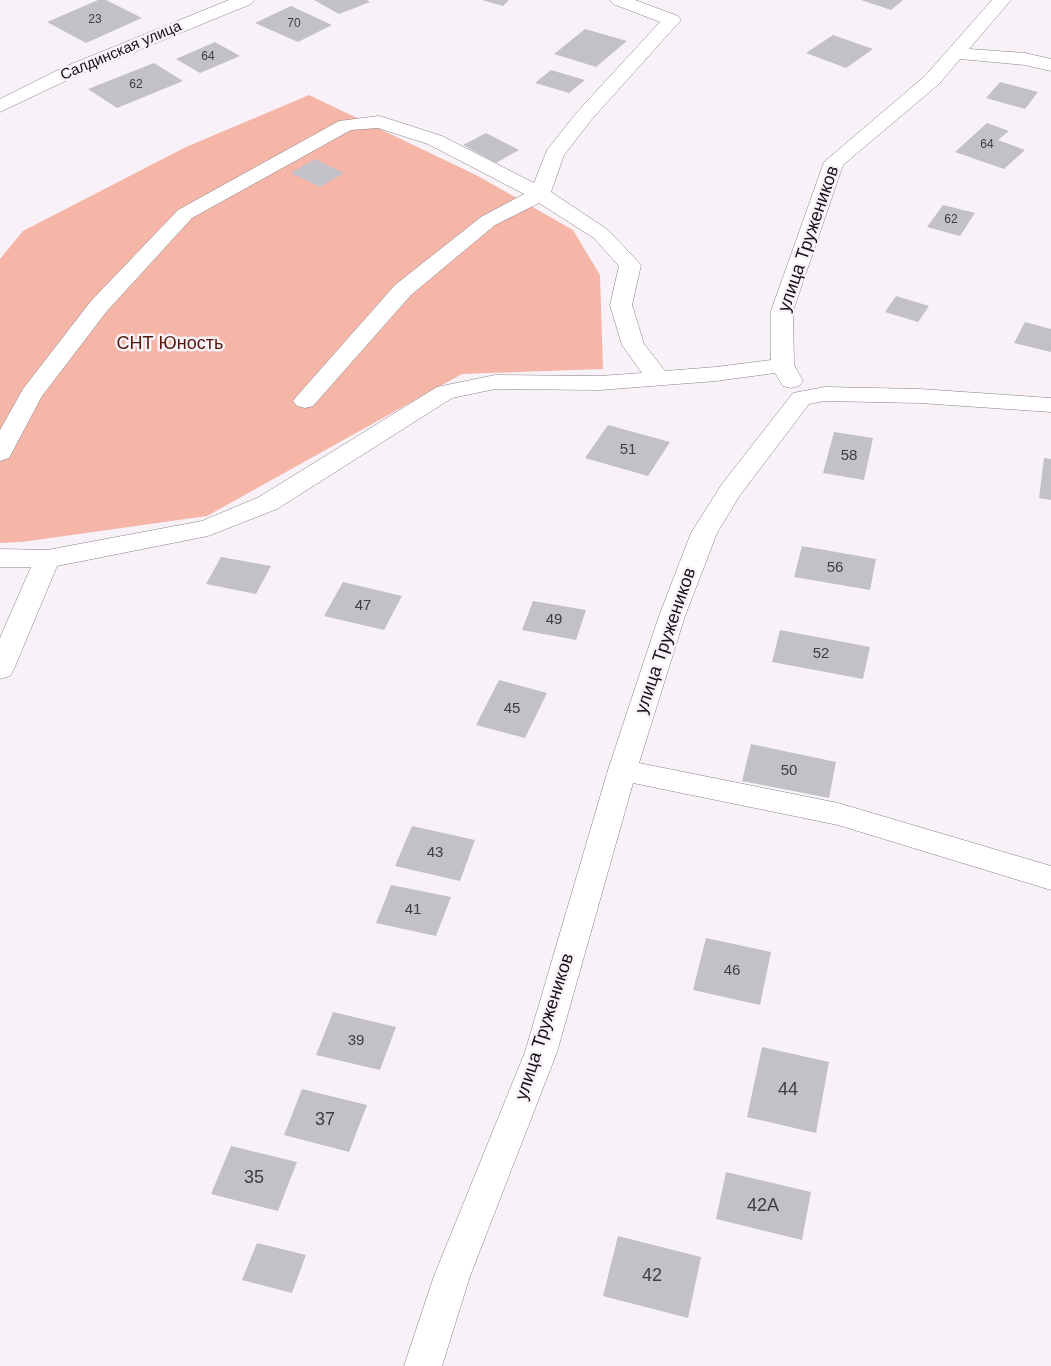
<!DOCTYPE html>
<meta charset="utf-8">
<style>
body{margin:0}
canvas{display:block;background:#f8f2f8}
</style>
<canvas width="1051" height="1366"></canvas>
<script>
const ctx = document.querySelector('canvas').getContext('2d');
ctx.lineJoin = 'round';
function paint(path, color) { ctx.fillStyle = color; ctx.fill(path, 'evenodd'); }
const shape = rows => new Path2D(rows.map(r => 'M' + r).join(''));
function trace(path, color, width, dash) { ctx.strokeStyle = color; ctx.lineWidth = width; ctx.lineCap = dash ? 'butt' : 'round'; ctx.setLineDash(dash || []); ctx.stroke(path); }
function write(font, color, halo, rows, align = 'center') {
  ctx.font = font + ' Helvetica,sans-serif'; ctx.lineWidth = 5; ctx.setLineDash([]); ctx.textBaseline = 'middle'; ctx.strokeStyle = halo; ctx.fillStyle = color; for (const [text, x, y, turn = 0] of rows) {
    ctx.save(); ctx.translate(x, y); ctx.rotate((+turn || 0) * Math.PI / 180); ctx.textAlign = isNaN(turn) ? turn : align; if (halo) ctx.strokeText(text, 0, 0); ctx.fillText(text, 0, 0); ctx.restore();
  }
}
paint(shape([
 [309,95,478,176,573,230,600,275,603,369,462,374,207,516,22,542,0,543,0,259,23,231,186,147]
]), '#f6b6a7');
paint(shape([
 [98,0,106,0,142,18,86,43,47,22],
 [314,0,367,0,370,2,339,14],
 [482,0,509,0,503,6],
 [861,0,903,0,891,10],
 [291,6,332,25,298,42,255,23],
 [585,29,627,41,596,67,554,54],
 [833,35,873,49,846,68,806,53],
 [215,42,240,56,200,73,176,59],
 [154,63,183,81,117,108,88,89],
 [551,70,585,80,569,93,535,83],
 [1000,82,1038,92,1025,109,986,98],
 [987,123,1009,131,998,140,1025,150,1004,169,955,152],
 [486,133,519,150,496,163,463,145],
 [315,159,344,173,320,187,291,173],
 [943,205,975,213,960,236,927,227],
 [896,296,929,306,918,322,885,312],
 [1025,322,1051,329,1051,352,1014,343],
 [608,425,670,442,648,476,585,458],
 [834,432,873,438,864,480,823,473],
 [1044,458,1051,459,1051,500,1039,498],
 [802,546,876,559,870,590,794,577],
 [221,557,271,566,256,594,206,584],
 [343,582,402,596,384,630,324,616],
 [533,601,586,610,576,640,522,630],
 [780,630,870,647,863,679,772,662],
 [499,680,547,693,525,738,476,725],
 [751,744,836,762,829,798,742,781],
 [412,826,475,840,460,881,395,866],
 [391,885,451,897,436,936,376,923],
 [706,938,771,952,760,1005,693,990],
 [333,1012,396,1027,380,1070,316,1055],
 [762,1047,829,1062,816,1133,747,1117],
 [302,1089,367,1105,349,1152,284,1135],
 [231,1146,297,1162,278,1211,211,1194],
 [726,1172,811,1192,802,1240,716,1219],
 [618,1236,701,1257,688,1318,603,1296],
 [257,1243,306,1255,292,1293,242,1280]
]), '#c2c1c8');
const minor = shape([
 [229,0,254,0,251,4,78,75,0,112,0,99,64,67,229,0],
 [610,0,635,0,678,16,681,20,592,119,564,155,551,192,608,230,641,265,632,305,644,344,665,371,716,367,771,360,771,311,824,162,925,76,992,0,1011,0,969,49,1025,53,1051,59,1051,71,1025,65,960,59,939,84,843,165,793,311,794,365,803,381,799,386,791,388,783,386,775,373,716,381,600,390,495,389,452,398,277,509,208,536,57,566,14,669,10,676,0,679,0,638,31,567,0,567,0,549,47,550,202,521,259,497,437,387,495,375,600,376,642,373,622,345,610,305,619,266,594,238,539,203,495,225,411,295,313,406,305,408,297,406,293,401,297,396,395,285,481,217,524,194,428,144,378,128,351,130,192,218,107,311,42,396,9,458,0,461,0,430,23,389,91,301,178,210,339,121,379,116,386,118,442,136,534,183,547,150,578,111,660,22,613,4,610,0],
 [825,387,920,389,1051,398,1051,412,920,403,825,401,809,404,740,495,717,533,685,616,639,763,838,803,1051,866,1051,890,838,825,633,783,557,1052,470,1276,442,1366,404,1366,434,1276,525,1052,608,770,659,616,691,533,722,484,793,393,825,387]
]);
trace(minor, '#868186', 1);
paint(minor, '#fff');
write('12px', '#3f3d40', null, [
 ["23",95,20],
 ["70",294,24],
 ["64",208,57],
 ["62",136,85],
 ["64",987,145],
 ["62",951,220]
]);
write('15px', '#131113', '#f8f2f8', [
 ["Салдинская улица",121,51,-23]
]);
write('15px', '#3f3d40', null, [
 ["51",628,450],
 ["58",849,456],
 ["56",835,568],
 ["47",363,606],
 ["49",554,620],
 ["52",821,654],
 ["45",512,709],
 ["50",789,771],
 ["43",435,853],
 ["41",413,910],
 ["46",732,971],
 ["39",356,1041]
]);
write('18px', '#131113', '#f8f2f8', [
 ["улица Тружеников",809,239,-71],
 ["улица Тружеников",666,641,-71],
 ["улица Тружеников",545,1027,-72]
]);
write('18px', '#55180b', '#f8f2f8', [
 ["СНТ Юность",170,344]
]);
write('18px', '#3f3d40', null, [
 ["44",788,1090],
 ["37",325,1120],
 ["35",254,1178],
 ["42А",763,1206],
 ["42",652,1276]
]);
</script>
